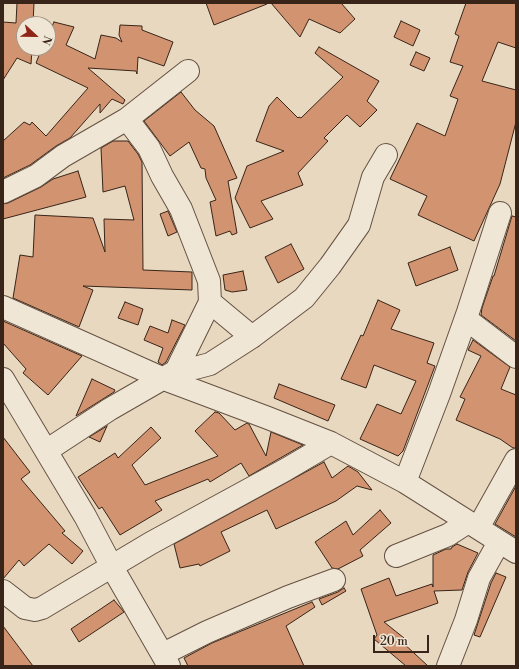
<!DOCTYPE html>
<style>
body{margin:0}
#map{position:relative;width:519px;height:669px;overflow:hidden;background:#e8d8bf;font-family:"Libre Bodoni",serif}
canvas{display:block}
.frame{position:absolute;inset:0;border:4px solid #382418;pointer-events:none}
.north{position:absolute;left:16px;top:16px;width:40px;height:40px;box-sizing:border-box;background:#f0e6d5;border:1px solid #a69889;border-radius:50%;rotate:112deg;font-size:11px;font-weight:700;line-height:16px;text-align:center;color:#382418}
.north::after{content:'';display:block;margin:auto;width:14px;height:18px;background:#8f2418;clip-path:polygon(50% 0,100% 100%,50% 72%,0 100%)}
.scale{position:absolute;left:373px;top:635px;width:56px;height:18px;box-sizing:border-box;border:2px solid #382418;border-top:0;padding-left:5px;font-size:12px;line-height:14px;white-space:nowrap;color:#382418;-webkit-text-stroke:3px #f0e6d5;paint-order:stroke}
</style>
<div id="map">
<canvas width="519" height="669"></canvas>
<div class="frame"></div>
<div class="north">N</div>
<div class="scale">20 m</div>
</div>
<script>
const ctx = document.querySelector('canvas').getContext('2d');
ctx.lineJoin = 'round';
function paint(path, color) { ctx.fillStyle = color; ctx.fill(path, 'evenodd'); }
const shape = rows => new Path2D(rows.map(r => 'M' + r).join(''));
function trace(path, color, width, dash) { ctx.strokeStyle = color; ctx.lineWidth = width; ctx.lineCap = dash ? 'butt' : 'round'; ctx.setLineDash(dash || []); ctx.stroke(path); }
const building = shape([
 [17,3,34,3,33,24,24,24,24,48,32,48,31,64,17,58,3,80,3,22,16,23,17,3],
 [206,3,267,3,267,4,214,25,206,3],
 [271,3,341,3,355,19,340,33,309,19,300,37,271,3],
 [466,3,516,3,516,48,498,42,482,81,516,90,516,122,500,184,474,241,418,215,427,196,390,179,417,123,445,136,458,99,450,96,463,66,450,62,459,36,455,34,466,3],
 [401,21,420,30,413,46,394,37,401,21],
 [54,22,74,27,66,45,95,59,101,35,116,38,122,42,119,35,120,25,142,26,142,30,173,42,164,66,138,57,137,74,136,71,88,68,125,100,123,104,112,99,100,113,100,104,70,138,56,146,30,165,3,178,3,141,24,122,30,125,32,122,46,136,88,88,36,63,42,48,48,48,48,35,54,22],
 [319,47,379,81,367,101,377,110,360,127,347,115,324,138,328,141,298,173,303,185,261,201,273,219,250,228,235,198,247,166,284,151,256,141,269,106,277,97,298,118,299,117,301,118,343,77,315,53,319,47],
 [416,52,430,58,424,71,410,65,416,52],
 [181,92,195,110,214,126,237,178,228,181,237,233,232,235,230,231,216,236,210,202,216,200,206,178,205,169,201,168,189,142,170,156,144,121,181,92],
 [113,141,128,141,138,154,142,162,143,270,192,272,192,290,83,286,93,290,79,327,13,298,20,255,33,257,35,215,93,218,105,252,104,219,134,220,125,186,103,192,101,148,113,141],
 [78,171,86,197,3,219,3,204,8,203,41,187,53,179,78,171],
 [168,211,177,232,168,236,160,214,168,211],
 [512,216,516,217,516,341,481,315,482,308,493,276,494,276,512,216],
 [291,244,304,269,278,283,265,257,291,244],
 [450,247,458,270,416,286,408,263,450,247],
 [243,271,247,290,232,292,225,290,223,275,243,271],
 [378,300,400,310,391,329,434,343,427,363,435,366,403,451,398,456,360,439,377,404,401,414,416,381,374,365,366,388,341,379,361,335,363,336,378,300],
 [125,302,143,309,138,325,118,318,125,302],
 [172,320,185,325,166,362,162,365,158,362,163,348,144,340,150,326,168,333,172,320],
 [3,321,82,356,48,395,23,373,26,369,3,343,3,321],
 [473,340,510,367,501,389,516,395,516,448,513,448,500,439,456,420,465,399,460,397,481,356,468,350,473,340],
 [92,379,115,390,114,392,76,416,92,379],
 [279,384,335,405,328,421,274,398,279,384],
 [215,412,219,413,235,430,247,423,249,424,266,456,271,432,303,445,249,476,241,463,210,482,208,479,155,501,162,510,120,535,102,507,99,509,78,477,115,453,118,458,151,427,161,438,132,465,145,485,218,456,195,431,215,412],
 [107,426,100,442,89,437,107,426],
 [3,437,30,472,21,479,65,531,62,533,83,551,72,564,49,544,24,566,19,560,3,579,3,437],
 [324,462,332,478,348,466,358,472,372,490,357,486,336,501,276,529,267,510,221,532,230,551,200,566,199,564,180,568,174,544,324,462],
 [516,486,516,537,495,524,516,486],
 [380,510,391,523,360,550,363,556,338,569,332,568,315,542,346,521,353,535,380,510],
 [457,544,478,553,468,572,462,590,434,591,438,603,384,622,404,638,401,641,428,666,406,666,374,639,377,635,361,589,389,578,396,596,432,584,433,587,433,555,446,549,451,549,452,547,457,544],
 [496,573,506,577,480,637,474,635,491,583,496,573],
 [344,588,346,591,322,605,319,599,338,592,344,588],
 [114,600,124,612,79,642,71,629,114,600],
 [312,602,315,607,286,626,304,666,188,666,184,658,212,643,312,602],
 [3,626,33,666,3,666,3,626]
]);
paint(building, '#d19370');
trace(building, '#382418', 1);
const minor = shape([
 [127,119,149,148,162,176,181,209,209,281,210,302,176,371],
 [3,192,36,176,63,156,127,119,188,71],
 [210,302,252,337],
 [3,307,164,379,268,418,331,443,405,482,516,552],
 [466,319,516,357],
 [3,379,85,516,112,567,169,666],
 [46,451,110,409,176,371,195,368,210,364,252,337,304,298,330,266,359,225,373,177,386,155],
 [405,482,439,394,468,312,500,213],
 [478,528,516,460],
 [396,556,448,535,468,522],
 [3,591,25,608,35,610,42,608,151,543,285,470,331,443],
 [163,654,207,632,288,597,334,580],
 [448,666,466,620,479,578,499,542]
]);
trace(minor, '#645142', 24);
trace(minor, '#f0e6d5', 22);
</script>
